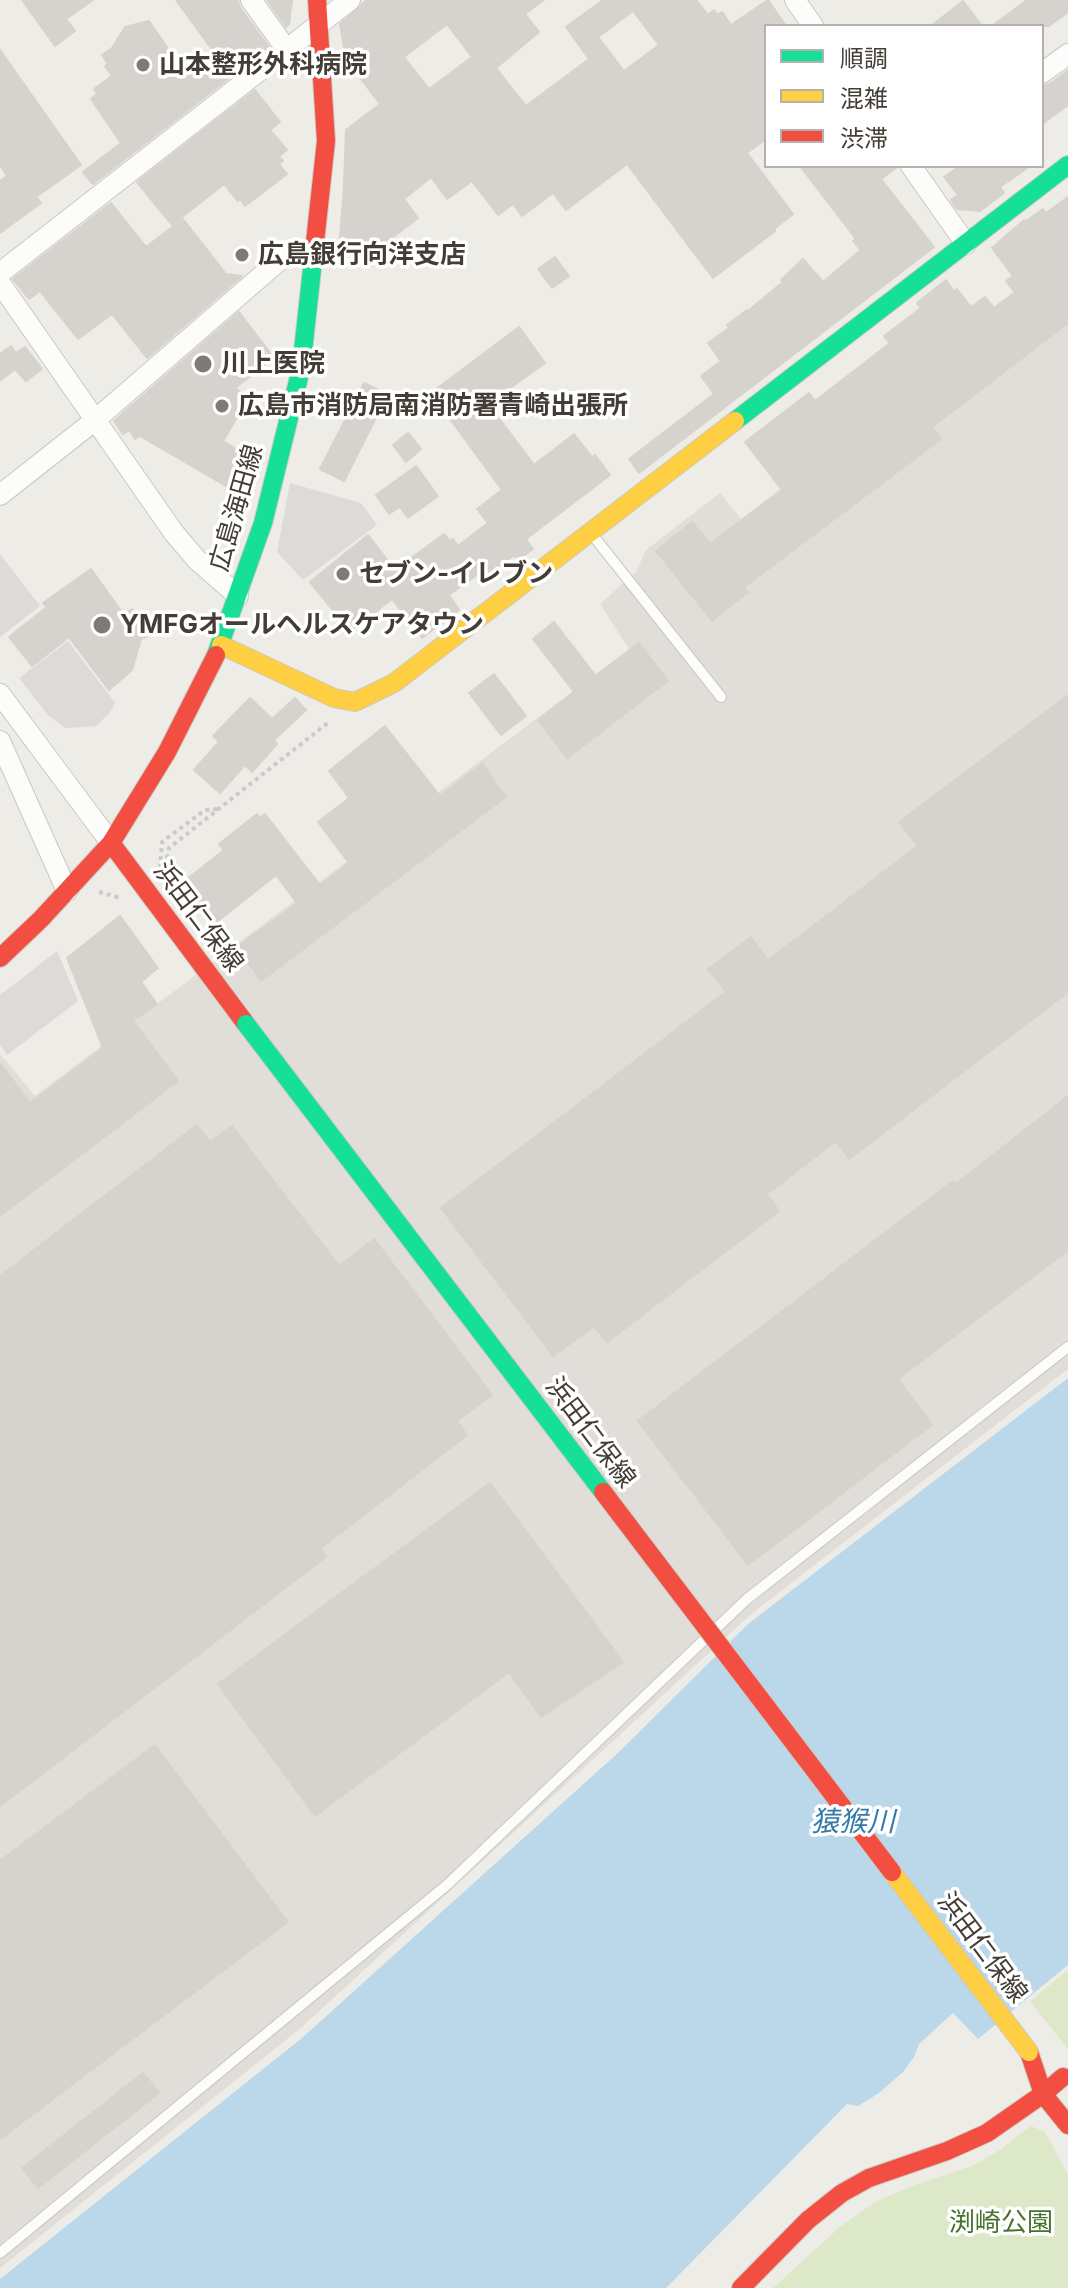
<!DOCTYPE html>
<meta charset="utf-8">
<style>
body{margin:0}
#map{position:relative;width:1068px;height:2288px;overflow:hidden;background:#eeece7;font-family:Inter,"Noto Sans JP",sans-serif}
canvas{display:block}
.legend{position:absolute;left:764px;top:24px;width:280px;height:144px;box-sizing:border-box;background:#fff;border:2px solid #b4b1ae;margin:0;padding:10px 14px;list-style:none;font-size:24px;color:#433d35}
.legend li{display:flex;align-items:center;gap:16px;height:40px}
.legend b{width:40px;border:2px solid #b4b1ae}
</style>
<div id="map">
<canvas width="1068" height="2288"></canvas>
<ul class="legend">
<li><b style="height:10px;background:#16e098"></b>順調</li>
<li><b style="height:10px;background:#ffcf43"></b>混雑</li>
<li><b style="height:10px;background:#f24e42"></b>渋滞</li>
</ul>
</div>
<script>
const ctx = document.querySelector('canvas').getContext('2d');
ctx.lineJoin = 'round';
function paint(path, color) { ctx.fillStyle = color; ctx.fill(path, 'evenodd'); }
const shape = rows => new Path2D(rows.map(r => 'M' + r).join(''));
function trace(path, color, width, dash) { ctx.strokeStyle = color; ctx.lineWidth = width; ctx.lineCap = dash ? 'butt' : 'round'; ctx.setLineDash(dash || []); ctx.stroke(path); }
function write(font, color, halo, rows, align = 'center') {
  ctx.font = font + ' Inter,"Noto Sans JP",sans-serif'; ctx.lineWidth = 7; ctx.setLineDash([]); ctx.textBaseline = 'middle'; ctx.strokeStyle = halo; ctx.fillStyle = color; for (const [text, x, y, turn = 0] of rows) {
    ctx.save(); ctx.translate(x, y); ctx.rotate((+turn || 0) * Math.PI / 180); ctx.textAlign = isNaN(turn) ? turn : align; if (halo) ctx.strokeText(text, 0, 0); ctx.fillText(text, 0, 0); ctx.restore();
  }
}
paint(shape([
 [1068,268,1068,1369,750,1615,302,2027,0,2268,0,1054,35,1096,629,649,600,604,636,572,646,550,720,493,741,519]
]), '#e1ddd8');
paint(shape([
 [1068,1970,1068,2049,1030,2001],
 [1031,2126,1045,2132,1068,2175,1068,2288,773,2288,840,2227,875,2202,914,2185,972,2166,1000,2150]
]), '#dce8c8');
paint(shape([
 [290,483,361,503,377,525,303,580,277,552],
 [0,554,40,606,0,637],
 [68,641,115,703,111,711,96,726,65,728,48,715,19,678],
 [57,951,78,1001,7,1055,0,1045,0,995]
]), '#dddbd7');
paint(shape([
 [1068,1378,1068,1965,978,2039,953,2013,919,2044,914,2057,903,2072,879,2093,858,2106,847,2104,666,2288,0,2288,0,2279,302,2038,620,1751,748,1624]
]), '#bad8ea');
const building = shape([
 [22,0,93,0,66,19,75,31,55,46,22,0],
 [176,0,238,0,240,8,269,47,93,184,83,172,121,143,91,99,97,94,94,89,112,76,105,66,108,64,102,55,112,48,125,27,149,21,187,76,216,55,176,0],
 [267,0,292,0,289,24,286,27,267,0],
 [367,0,544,0,525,14,539,32,496,68,526,106,589,59,566,27,603,0,696,0,708,15,714,10,717,15,722,12,731,25,768,0,786,26,766,26,766,139,747,153,793,214,774,229,775,231,713,278,627,164,566,210,553,193,522,216,513,204,498,215,472,181,447,199,431,177,404,199,418,218,359,263,340,238,344,185,346,130,380,104,346,59,340,24,367,0],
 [633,11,659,45,624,71,598,37,633,11],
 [447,24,472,57,429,89,404,57,447,24],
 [1027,0,1068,0,1068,12,1049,26,992,26,1027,0],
 [963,1,982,26,931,26,963,1],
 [0,50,81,165,36,197,41,203,0,233,0,181,7,176,0,165,0,50],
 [1068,70,1068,105,1042,124,1042,86,1050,84,1068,70],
 [255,90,280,122,270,130,287,150,279,156,283,161,279,164,287,174,245,206,240,199,238,201,224,184,172,225,137,182,255,90],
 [800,166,898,166,881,179,934,247,639,473,629,459,714,394,701,376,721,361,708,343,729,328,727,325,747,310,748,311,783,282,781,280,803,259,823,282,861,250,853,241,856,239,800,166],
 [960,166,1030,166,1000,187,1004,193,980,211,957,209,951,200,958,195,944,177,960,166],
 [1068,197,1068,323,932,427,941,439,744,587,748,592,712,621,656,551,692,522,710,544,782,490,745,442,809,393,815,401,890,343,884,336,921,308,917,303,946,280,954,291,957,289,971,307,985,297,994,308,1015,292,1006,281,1013,276,992,248,1024,220,1025,222,1043,209,1046,213,1068,197],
 [111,203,146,247,183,219,226,274,242,276,147,358,112,314,78,339,40,291,29,299,13,279,111,203],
 [555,257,569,276,552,288,538,269,555,257],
 [239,312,274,358,235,388,249,397,223,441,250,457,231,489,140,436,135,439,129,430,123,434,114,421,239,312],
 [519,327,545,363,509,389,514,395,493,410,534,465,574,434,592,457,595,455,610,475,526,539,533,549,518,560,514,555,489,574,485,569,449,595,459,610,422,638,392,599,352,630,346,622,344,624,310,582,368,535,395,570,444,534,450,541,453,539,458,546,488,523,477,509,502,490,431,393,519,327],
 [11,346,16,353,25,347,42,369,26,381,15,369,0,381,0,354,11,346],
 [364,383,385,393,385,400,344,481,320,469,364,383],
 [408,433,421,449,406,462,393,445,408,433],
 [416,466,438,496,408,518,400,507,389,514,376,495,416,466],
 [91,569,124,615,132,609,150,635,141,639,132,670,109,690,69,637,32,666,9,637,47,607,43,603,91,569],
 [554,622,596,676,639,643,668,681,567,758,538,720,574,692,533,639,554,622],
 [494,674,526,716,501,735,469,693,494,674],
 [1068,695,1068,992,849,1159,836,1141,767,1194,779,1211,607,1342,594,1326,553,1356,441,1208,726,992,708,969,751,937,768,960,918,846,899,822,1068,695],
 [250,698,272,719,295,698,306,710,274,740,277,744,252,772,245,765,220,793,194,770,219,742,213,736,250,698],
 [385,726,440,796,482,764,506,797,261,981,237,947,297,903,276,875,214,924,182,883,224,850,219,844,257,814,260,818,265,814,320,885,349,863,318,822,349,798,329,771,385,726],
 [120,916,158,968,141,982,157,1004,133,1021,178,1081,0,1216,0,1063,30,1103,103,1048,67,958,120,916],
 [1068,1096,1068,1250,898,1379,932,1425,748,1565,638,1421,953,1181,956,1184,1068,1096],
 [197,1125,210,1142,232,1126,339,1266,374,1239,492,1395,457,1421,467,1435,321,1548,326,1557,0,1806,0,1276,197,1125],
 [490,1483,623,1662,541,1717,509,1672,315,1816,218,1684,490,1483],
 [155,1745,288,1922,0,2139,0,1861,155,1745],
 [143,2073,159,2093,38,2188,22,2168,143,2073]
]);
paint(building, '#d6d3ce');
trace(building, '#d6d3cd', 2);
const lane = shape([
 [591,533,721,697],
 [0,2253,447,1885,747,1599,1068,1347]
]);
const street = shape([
 [251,0,287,50],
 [795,0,813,26],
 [1042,73,1068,54],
 [911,166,966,244],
 [0,273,350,0],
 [0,283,174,533,197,560,238,596],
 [0,495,94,421,288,253,313,256],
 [0,694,111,843],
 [0,741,67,891]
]);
const fast = shape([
 [735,421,1068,165],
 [216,655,263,523,301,369,315,242]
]);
const slow = shape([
 [221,645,334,698,355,702,394,683,735,421]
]);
const jam = shape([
 [315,242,326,141,317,0],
 [111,843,246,1024],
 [0,958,41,919,111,843,167,752,216,655],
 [1029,2052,1043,2094,1068,2125],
 [741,2288,808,2220,842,2193,869,2178,947,2151,987,2133,1043,2094,1063,2077]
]);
trace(lane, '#cac8c3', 12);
trace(street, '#cac8c3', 22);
trace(fast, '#cdc9bf', 20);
trace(slow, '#cdc9bf', 20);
trace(jam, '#cdc9bf', 20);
trace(shape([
 [160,868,162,842,205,810,217,809],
 [164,874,169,848,329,722],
 [99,892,121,898]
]), '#cccac7', 4, [4, 4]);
trace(lane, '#fcfcfb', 10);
trace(street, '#fcfcfb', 20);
trace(fast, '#16e098', 18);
trace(slow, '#ffcf43', 18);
trace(jam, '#f24e42', 18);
const fastBridge = shape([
 [246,1024,603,1492]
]);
const slowBridge = shape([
 [892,1872,1029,2052]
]);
const jamBridge = shape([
 [603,1492,892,1872]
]);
trace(fastBridge, '#cdc9bf', 20, []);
trace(slowBridge, '#cdc9bf', 20, []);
trace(jamBridge, '#cdc9bf', 20, []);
trace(fastBridge, '#16e098', 18);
trace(slowBridge, '#ffcf43', 18);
trace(jamBridge, '#f24e42', 18);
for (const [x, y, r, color] of [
 [143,65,8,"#7f7a73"],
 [242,255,8,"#7f7a73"],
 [203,364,10,"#7f7a73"],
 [222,406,8,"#7f7a73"],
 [343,574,8,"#7f7a73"],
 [102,625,10,"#7f7a73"]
]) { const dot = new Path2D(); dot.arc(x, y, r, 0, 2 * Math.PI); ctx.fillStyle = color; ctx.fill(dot); trace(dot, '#fff', 3); }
write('bold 26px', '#433d35', '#fff', [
 ["山本整形外科病院",159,65],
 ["広島銀行向洋支店",258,255],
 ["川上医院",221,364],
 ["広島市消防局南消防署青崎出張所",238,406],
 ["セブン-イレブン",359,574],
 ["YMFGオールヘルスケアタウン",120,625]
], 'left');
write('26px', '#433d35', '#fff', [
 ["広島海田線",237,508,-74],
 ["浜田仁保線",198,917,53],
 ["浜田仁保線",590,1433,53],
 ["浜田仁保線",982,1948,53]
]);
write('26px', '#48712c', '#fff', [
 ["渕崎公園",1001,2223]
]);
write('italic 28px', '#347aa8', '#fff', [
 ["猿猴川",853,1823]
]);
</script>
